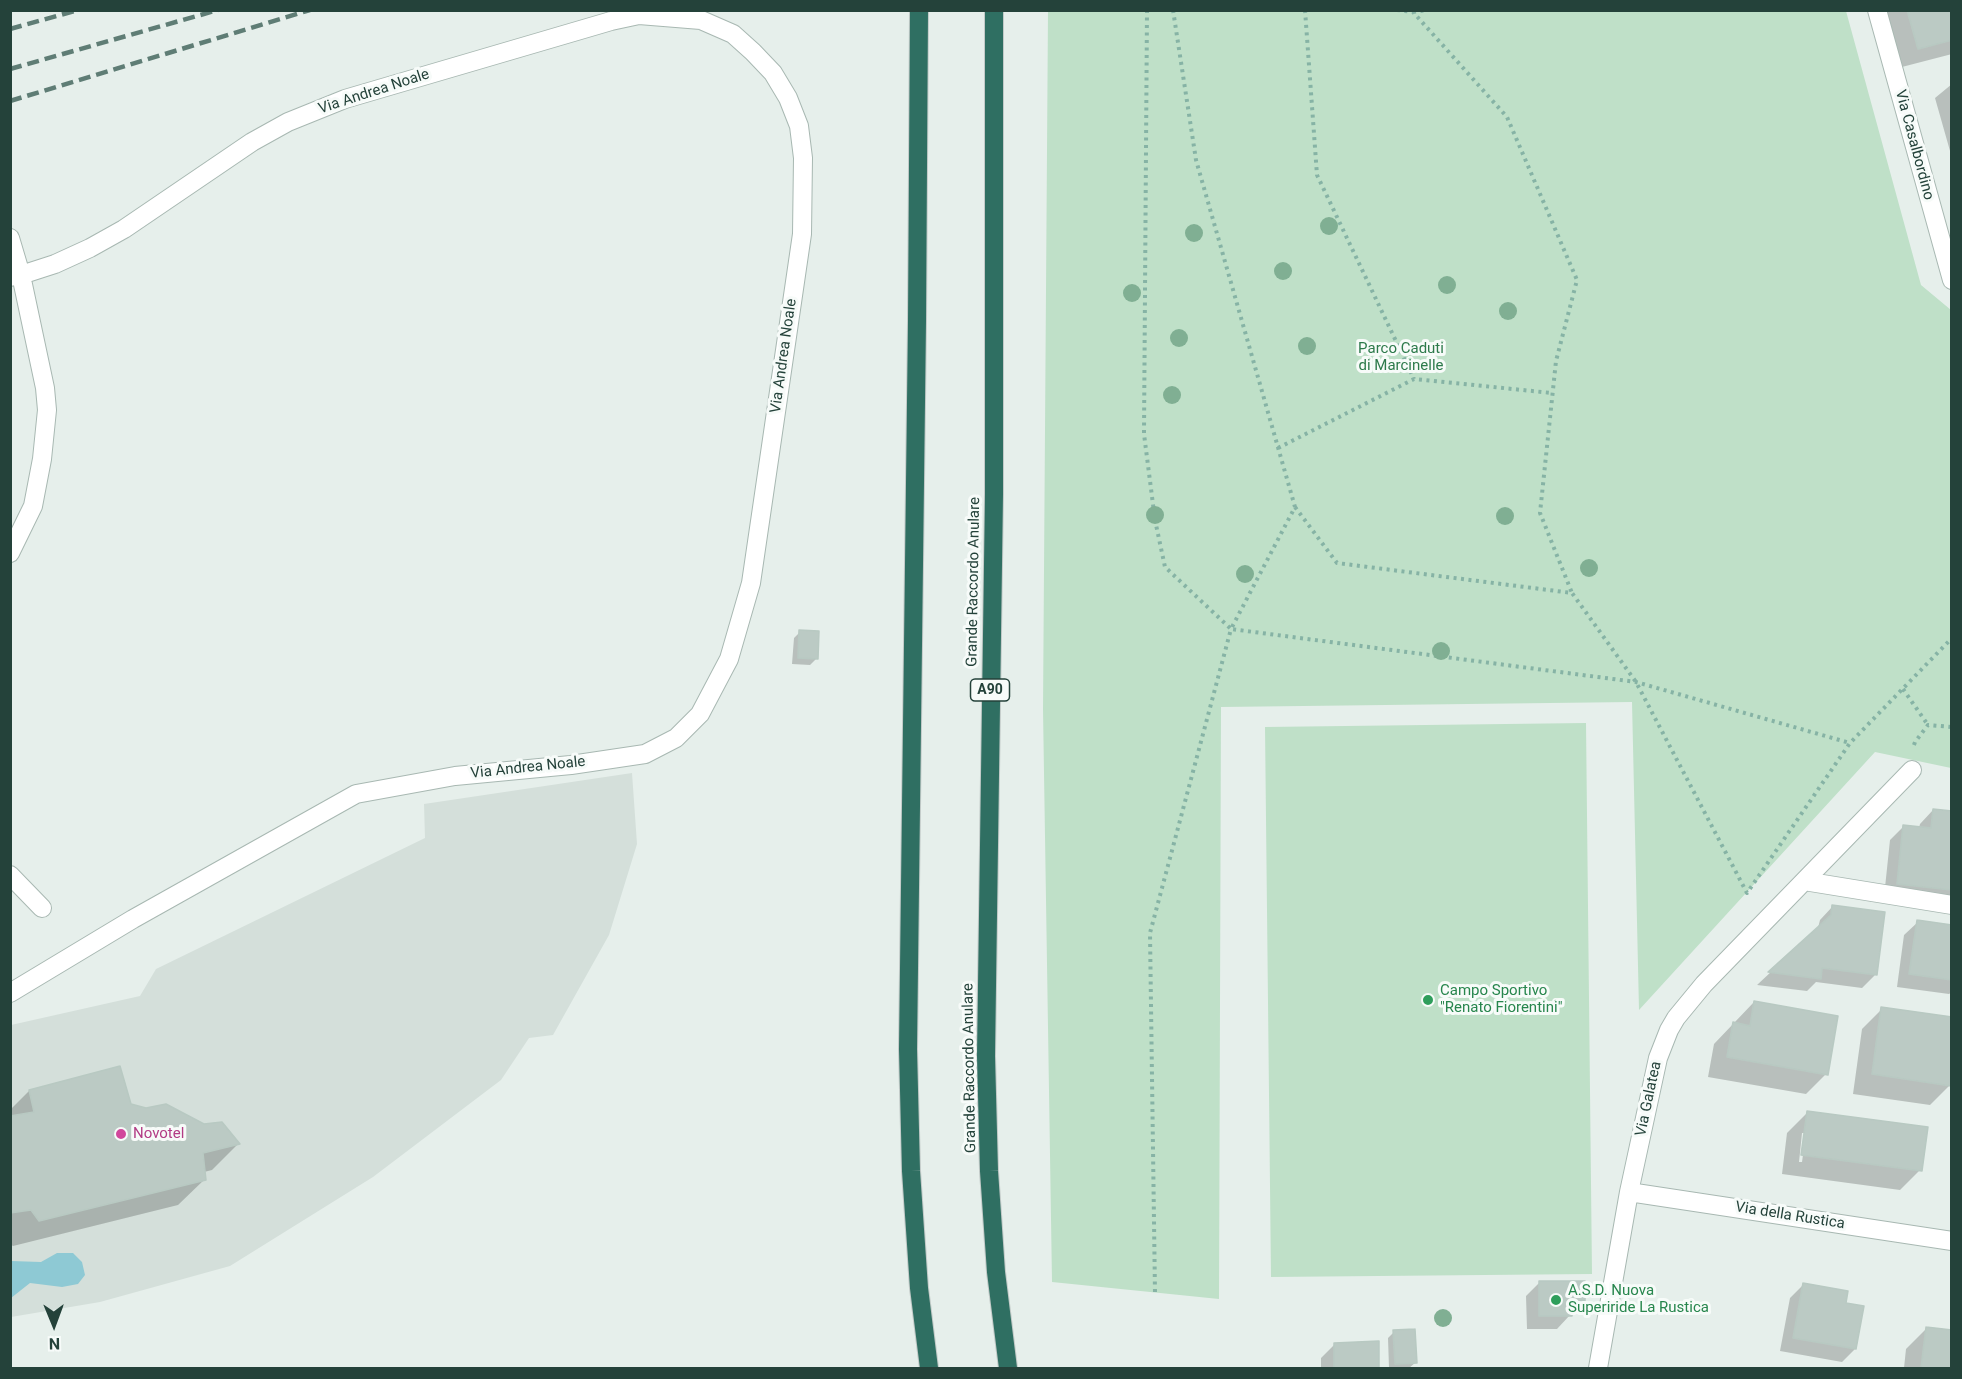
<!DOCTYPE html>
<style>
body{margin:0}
#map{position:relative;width:1962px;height:1379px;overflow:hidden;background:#e6efeb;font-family:Roboto,sans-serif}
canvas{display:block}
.frame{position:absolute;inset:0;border:12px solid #24423a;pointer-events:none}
.north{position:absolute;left:24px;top:1295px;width:60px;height:60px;-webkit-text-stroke:4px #f7fbf9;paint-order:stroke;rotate:179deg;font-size:16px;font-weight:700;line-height:24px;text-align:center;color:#24423a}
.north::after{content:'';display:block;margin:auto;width:21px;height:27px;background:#24423a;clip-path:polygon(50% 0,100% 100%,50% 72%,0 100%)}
</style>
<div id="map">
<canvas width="1962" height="1379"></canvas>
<div class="frame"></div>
<div class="north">N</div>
</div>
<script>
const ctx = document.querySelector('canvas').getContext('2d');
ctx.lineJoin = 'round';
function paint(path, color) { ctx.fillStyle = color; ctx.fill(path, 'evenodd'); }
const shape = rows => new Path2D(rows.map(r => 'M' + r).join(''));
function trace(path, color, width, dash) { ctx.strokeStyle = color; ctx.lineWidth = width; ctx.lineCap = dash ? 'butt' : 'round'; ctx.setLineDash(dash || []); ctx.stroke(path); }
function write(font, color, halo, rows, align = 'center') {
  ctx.font = font + ' Roboto,sans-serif'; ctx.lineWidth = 6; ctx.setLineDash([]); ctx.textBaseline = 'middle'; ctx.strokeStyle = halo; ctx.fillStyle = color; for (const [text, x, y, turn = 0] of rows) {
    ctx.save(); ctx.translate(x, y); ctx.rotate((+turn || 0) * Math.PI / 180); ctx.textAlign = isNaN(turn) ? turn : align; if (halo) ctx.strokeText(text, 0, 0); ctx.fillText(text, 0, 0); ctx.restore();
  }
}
paint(shape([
 [632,773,637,844,609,935,553,1035,529,1038,501,1080,373,1177,230,1266,100,1302,11,1317,11,1025,140,996,156,969,425,838,424,804]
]), '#d4dfda');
paint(shape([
 [1048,11,1846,11,1921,285,1951,310,1951,768,1875,752,1639,1010,1632,702,1221,707,1219,1299,1052,1282,1043,709],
 [1586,723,1592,1274,1271,1277,1265,727]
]), '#bfe0c8');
paint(shape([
 [57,1253,73,1253,82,1262,85,1275,78,1284,62,1287,30,1283,11,1298,11,1261,41,1262]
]), '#8ec9d4');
paint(shape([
 [1882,10,1952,10,1952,54,1898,68],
 [1952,84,1952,158,1935,98],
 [800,632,816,659,810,665,792,664,794,638],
 [1933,810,1952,812,1952,904,1884,897,1890,840,1903,827,1919,828,1920,824],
 [1833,906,1875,975,1862,988,1816,982,1807,991,1757,985,1818,928,1820,920],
 [1918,922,1952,927,1952,992,1949,994,1897,987,1904,935],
 [1754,1002,1826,1074,1806,1094,1708,1077,1714,1044],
 [1882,1009,1952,1019,1950,1085,1930,1105,1853,1094,1862,1029],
 [119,1068,129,1105,238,1144,212,1170,204,1172,205,1179,178,1205,13,1246,10,1244,10,1110,29,1091],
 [1807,1113,1920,1170,1900,1190,1782,1174,1787,1133],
 [1802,1133,1806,1133,1802,1162,1799,1162],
 [1540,1282,1584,1300,1557,1329,1527,1329,1526,1296],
 [1803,1285,1844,1304,1855,1349,1842,1362,1780,1351,1790,1298],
 [1926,1329,1952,1332,1952,1368,1904,1368,1906,1349],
 [1394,1332,1415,1363,1409,1368,1389,1368,1388,1338],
 [1377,1343,1378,1368,1321,1368,1321,1358,1334,1345]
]), '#0003');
const building = shape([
 [1907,10,1952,10,1952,40,1918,49,1907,10],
 [799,630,819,631,818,659,798,658,799,630],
 [1933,809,1952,811,1952,890,1897,884,1903,825,1931,828,1933,809],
 [1832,905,1885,912,1877,975,1822,968,1821,979,1768,972,1831,915,1832,905],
 [1917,920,1952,925,1952,980,1909,974,1917,920],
 [1754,1001,1838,1016,1828,1075,1727,1057,1733,1022,1750,1026,1754,1001],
 [1881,1007,1952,1017,1951,1086,1872,1074,1881,1007],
 [120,1066,131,1104,146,1108,166,1104,204,1124,222,1122,240,1144,203,1153,206,1180,39,1221,31,1210,10,1213,10,1116,34,1112,29,1090,120,1066],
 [1807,1111,1928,1127,1922,1171,1801,1155,1807,1111],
 [1539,1281,1585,1281,1585,1301,1572,1301,1572,1316,1539,1316,1539,1281],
 [1803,1283,1848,1291,1846,1303,1864,1306,1856,1349,1793,1338,1803,1283],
 [1926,1327,1952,1330,1952,1368,1921,1368,1926,1327],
 [1415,1329,1417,1363,1395,1364,1393,1330,1415,1329],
 [1379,1341,1379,1368,1334,1368,1334,1343,1379,1341]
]);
paint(building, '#bbcac4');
trace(building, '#b8c9c2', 1.5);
const minor = shape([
 [1877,10,1952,280],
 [10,553,33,506,42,459,47,410,45,388,21,275,55,264,90,248,124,229,252,142,288,122,345,99,611,21,639,15,701,20,733,34,753,52,773,73,788,98,799,126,803,158,802,234,751,583,729,659,700,714,676,738,645,754,571,765,455,776,356,794,133,919,10,993],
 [10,875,42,908],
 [1804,881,1952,905],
 [1629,1192,1952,1241],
 [1598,1368,1629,1192,1658,1058,1669,1030,1676,1018,1704,984,1912,770]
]);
const tertiary = shape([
 [10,238,21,275,10,277]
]);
const motorway = shape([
 [919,10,917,321,908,1049,911,1171,919,1288,929,1368],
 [994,10,994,494,986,1056,989,1171,996,1272,1008,1368]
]);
trace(minor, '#a8b8b2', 20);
trace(tertiary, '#a8b8b2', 20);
trace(motorway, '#c2cac8', 20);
trace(shape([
 [1147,10,1144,434,1155,520,1165,567,1231,629,1150,933,1155,1293],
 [1173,10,1196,160,1295,507,1231,629,1636,682,1850,743],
 [1305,10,1317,175,1414,379],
 [1397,10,1413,12,1507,117,1577,280,1556,361,1540,513,1572,593],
 [1413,12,1428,10],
 [1278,448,1414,379,1552,393],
 [1295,507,1337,563,1572,593,1636,682,1747,893,1850,743,1952,638],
 [1903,689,1928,725],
 [1914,745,1915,742,1928,725,1952,727]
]), '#86b3a5', 4, [3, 4.5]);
trace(minor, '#fff', 18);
trace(tertiary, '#fff', 18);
trace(motorway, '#2f6f62', 18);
trace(shape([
 [10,29,78,10],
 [10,69,218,10],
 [10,101,310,10]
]), '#5f7d75', 4.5, [12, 6]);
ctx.fillStyle = '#80af93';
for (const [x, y] of [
 [1329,226],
 [1194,233],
 [1283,271],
 [1447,285],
 [1132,293],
 [1508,311],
 [1179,338],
 [1307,346],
 [1172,395],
 [1155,515],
 [1505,516],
 [1589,568],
 [1245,574],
 [1441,651],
 [1443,1318]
]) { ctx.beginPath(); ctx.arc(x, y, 9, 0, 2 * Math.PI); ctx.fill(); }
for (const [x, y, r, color] of [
 [1428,1000,6,"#2e9e5b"],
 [121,1134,6,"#d1479c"],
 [1556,1300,6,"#2e9e5b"]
]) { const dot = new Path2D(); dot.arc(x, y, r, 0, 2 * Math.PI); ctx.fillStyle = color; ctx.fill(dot); trace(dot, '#f7fbf9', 2); }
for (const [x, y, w] of [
 [990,690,39]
]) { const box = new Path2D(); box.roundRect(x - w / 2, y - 11, w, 22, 4.5); ctx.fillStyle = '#f7fbf9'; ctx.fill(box); trace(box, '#24423a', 1.5); }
write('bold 14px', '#24423a', null, [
 ["A90",990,690]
]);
write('15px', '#24423a', '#f7fbf9', [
 ["Via Andrea Noale",374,92,-18],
 ["Via Casalbordino",1914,145,75],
 ["Via Andrea Noale",784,356,-82],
 ["Grande Raccordo Anulare",974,582,-89],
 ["Via Andrea Noale",528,768,-6],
 ["Grande Raccordo Anulare",970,1068,-91],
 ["Via Galatea",1649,1099,-78],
 ["Via della Rustica",1790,1216,9]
]);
write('15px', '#2d7a4b', '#f7fbf9', [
 ["Parco Caduti",1401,349],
 ["di Marcinelle",1401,366]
]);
write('15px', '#27864d', '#f7fbf9', [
 ["Campo Sportivo",1440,991],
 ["\"Renato Fiorentini\"",1440,1008],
 ["A.S.D. Nuova",1568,1291],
 ["Superiride La Rustica",1568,1308]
], 'left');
write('15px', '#b23c85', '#f7fbf9', [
 ["Novotel",133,1134]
], 'left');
</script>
